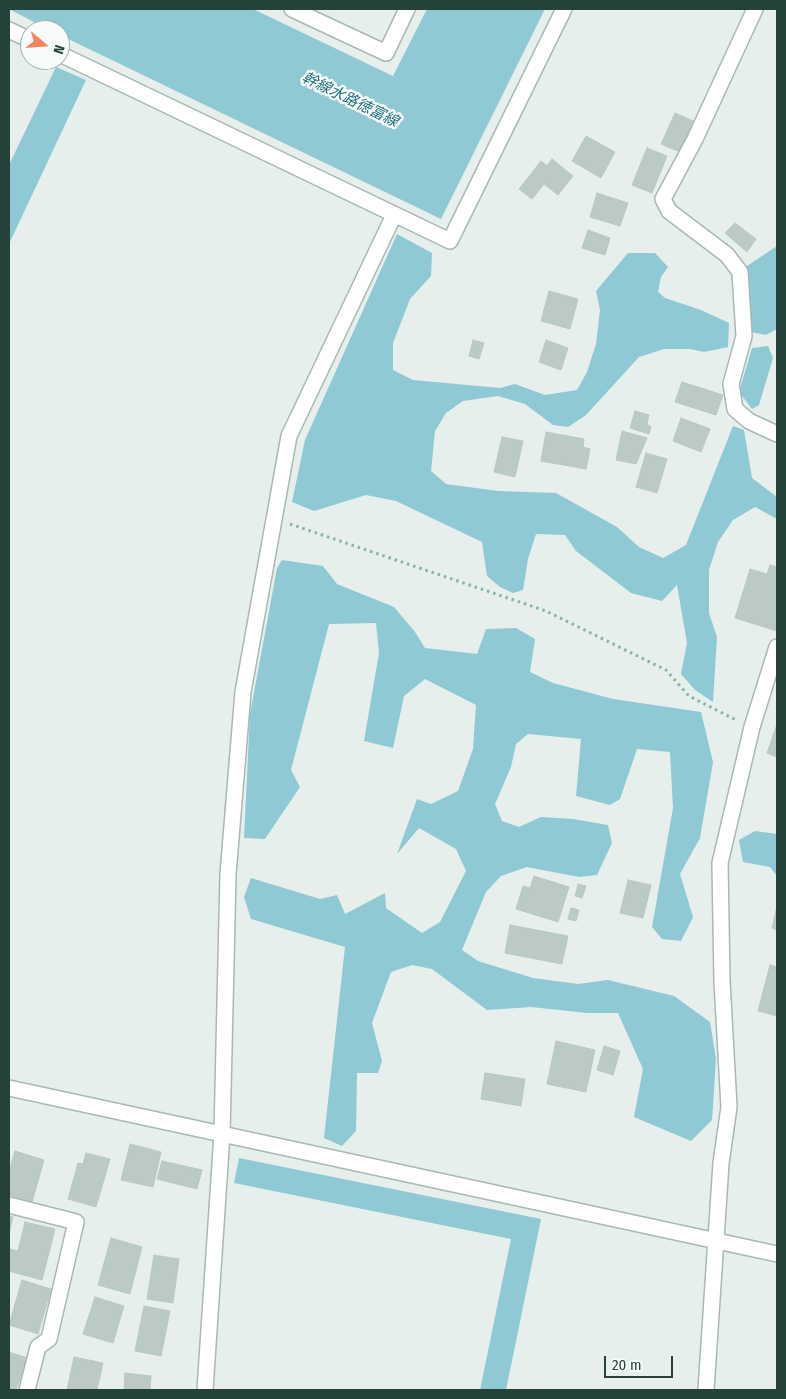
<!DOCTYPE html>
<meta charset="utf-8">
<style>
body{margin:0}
#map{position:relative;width:786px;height:1399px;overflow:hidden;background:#e6efeb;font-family:"Fira Sans Condensed",sans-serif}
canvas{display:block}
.frame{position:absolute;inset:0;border:10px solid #24423a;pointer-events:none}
.north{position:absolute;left:20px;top:20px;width:50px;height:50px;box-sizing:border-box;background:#f7fbf9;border:1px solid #a3b1ad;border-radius:50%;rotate:108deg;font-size:14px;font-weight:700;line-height:20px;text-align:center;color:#24423a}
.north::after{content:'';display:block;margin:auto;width:18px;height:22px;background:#f4845f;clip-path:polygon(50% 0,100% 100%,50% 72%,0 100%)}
.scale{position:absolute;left:604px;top:1356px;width:69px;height:22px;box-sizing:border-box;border:2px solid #24423a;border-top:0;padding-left:6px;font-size:15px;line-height:18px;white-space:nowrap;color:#24423a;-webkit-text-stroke:4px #f7fbf9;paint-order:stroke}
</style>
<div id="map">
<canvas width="786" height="1399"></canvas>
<div class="frame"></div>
<div class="north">N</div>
<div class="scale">20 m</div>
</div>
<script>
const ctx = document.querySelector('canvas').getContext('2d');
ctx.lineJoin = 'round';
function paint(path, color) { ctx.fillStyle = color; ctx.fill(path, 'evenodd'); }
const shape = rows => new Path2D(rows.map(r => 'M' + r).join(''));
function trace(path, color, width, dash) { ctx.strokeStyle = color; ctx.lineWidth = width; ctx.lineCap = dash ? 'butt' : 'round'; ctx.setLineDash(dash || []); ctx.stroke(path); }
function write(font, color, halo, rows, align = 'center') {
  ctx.font = font + ' "Fira Sans Condensed","Noto Sans JP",sans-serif'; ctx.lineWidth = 5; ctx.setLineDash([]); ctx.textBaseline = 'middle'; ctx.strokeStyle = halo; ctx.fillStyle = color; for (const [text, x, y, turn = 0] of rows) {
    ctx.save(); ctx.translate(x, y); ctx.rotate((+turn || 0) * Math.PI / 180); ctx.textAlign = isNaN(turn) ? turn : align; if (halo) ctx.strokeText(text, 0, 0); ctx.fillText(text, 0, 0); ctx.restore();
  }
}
paint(shape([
 [9,9,253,9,393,76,427,9,545,9,441,219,60,35,60,30,49,30],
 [56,67,86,80,9,244,9,165],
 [397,234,432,253,431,276,410,299,393,343,393,370,413,380,500,388,515,384,545,395,577,390,587,372,596,344,600,310,596,291,628,253,655,253,668,267,661,277,658,292,665,298,701,310,729,323,728,347,704,352,690,349,664,349,639,357,586,415,568,427,553,425,525,404,498,396,463,401,446,413,435,431,431,471,446,484,498,491,556,493,617,527,639,547,663,558,686,545,733,426,744,430,752,478,777,497,777,519,755,507,733,520,718,542,709,570,709,613,717,637,713,702,695,690,681,674,687,643,677,585,662,601,631,593,576,551,565,535,536,534,528,559,523,590,513,593,500,587,487,576,482,542,396,501,366,495,314,511,292,502,305,440],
 [777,246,777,329,766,335,751,332,747,266],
 [768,346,773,358,759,405,752,409,739,392,752,348],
 [282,560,323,566,337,584,394,607,415,632,425,648,477,654,486,629,516,628,535,639,530,672,553,683,613,699,701,712,713,762,700,838,680,874,693,917,681,941,662,939,652,927,673,808,670,752,637,749,620,799,610,805,576,796,581,739,528,734,516,744,511,767,495,804,502,821,519,827,541,817,573,819,608,825,612,843,597,875,579,877,527,867,501,876,486,892,462,950,478,961,533,978,578,984,608,980,674,996,710,1022,716,1059,712,1120,691,1141,634,1117,643,1069,618,1013,587,1013,531,1007,487,1010,432,969,412,965,391,972,372,1023,382,1061,378,1073,357,1073,356,1131,342,1146,324,1138,345,947,251,919,244,897,251,878,320,899,337,895,345,914,385,893,386,908,422,933,440,922,466,871,456,849,419,828,397,854,417,799,431,804,458,791,473,749,476,705,425,679,404,696,393,748,364,741,379,653,376,623,329,624,291,770,300,787,265,839,244,838,250,714,277,568],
 [755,831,777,834,777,876,770,867,743,862,739,840],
 [239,1158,541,1219,506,1390,480,1390,511,1239,234,1183]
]), '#8ec9d4');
const building = shape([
 [675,113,693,121,680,152,661,144,675,113],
 [586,136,615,152,601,178,572,161,586,136],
 [647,148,667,156,652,193,632,185,647,148],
 [552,159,573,176,558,195,544,184,532,199,519,189,541,161,547,166,552,159],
 [597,193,628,203,620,226,590,217,597,193],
 [735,223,756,239,747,252,725,233,735,223],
 [588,230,610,238,605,255,582,248,588,230],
 [549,291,578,299,570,329,541,321,549,291],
 [473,340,484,343,479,359,469,356,473,340],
 [546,340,568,348,561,370,539,362,546,340],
 [682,382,723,395,716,415,675,402,682,382],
 [635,411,649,415,647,424,651,427,649,434,630,428,635,411],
 [681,418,710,429,701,452,673,441,681,418],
 [622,431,647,438,636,464,616,460,622,431],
 [546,432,584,439,583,447,590,449,586,469,541,461,546,432],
 [502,437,523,441,515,477,494,472,502,437],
 [646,453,667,459,657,493,636,487,646,453],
 [770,565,777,567,777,631,735,618,750,569,767,574,770,565],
 [777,724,777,757,767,753,777,724],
 [534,876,569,887,558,922,516,909,523,886,530,888,534,876],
 [628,880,651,885,643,918,620,913,628,880],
 [578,884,586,886,582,898,575,896,578,884],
 [777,906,777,930,772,928,777,906],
 [571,908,579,910,576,921,568,919,571,908],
 [510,925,568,936,562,964,505,953,510,925],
 [770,965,777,967,777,1016,758,1011,770,965],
 [556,1041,595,1050,586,1092,547,1084,556,1041],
 [604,1046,620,1051,613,1075,597,1070,604,1046],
 [485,1073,525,1079,521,1106,481,1099,485,1073],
 [130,1144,161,1152,153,1187,121,1180,130,1144],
 [15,1151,44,1160,32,1202,9,1195,9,1172,15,1151],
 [86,1153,110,1159,96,1207,68,1199,78,1163,83,1164,86,1153],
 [162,1161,202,1170,197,1189,157,1179,162,1161],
 [9,1216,13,1217,9,1234,9,1216],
 [25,1222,55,1229,42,1280,9,1271,9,1249,18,1251,25,1222],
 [111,1238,142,1247,130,1294,98,1285,111,1238],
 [154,1255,179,1259,173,1303,147,1299,154,1255],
 [22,1280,51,1289,38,1334,9,1325,22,1280],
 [95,1297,124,1306,113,1343,83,1334,95,1297],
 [144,1306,170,1311,161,1356,135,1351,144,1306],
 [9,1352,27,1358,16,1390,9,1390,9,1352],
 [74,1357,103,1363,97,1390,67,1390,74,1357],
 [125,1373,151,1376,150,1390,124,1390,125,1373]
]);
paint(building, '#bbcac4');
trace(building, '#b8c9c2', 1);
const minor = shape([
 [292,9,386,53,407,9],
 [755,9,695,139,663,199,669,211,727,255,740,272,744,336,731,384,735,409,749,421,777,434],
 [9,30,30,40],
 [60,54,450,241,564,9],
 [9,1088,777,1254],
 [9,1205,76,1222,49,1339,38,1347,27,1390],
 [205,1390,222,1134,228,874,243,692,289,436,394,215],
 [706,1390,721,1163,729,1107,722,981,720,863,752,727,777,647]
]);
trace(minor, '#a8b8b2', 18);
trace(shape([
 [290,524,546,611,666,670,689,696,736,720]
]), '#86b3a5', 3, [2.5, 4]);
trace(minor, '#fff', 15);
write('italic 15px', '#1c6f80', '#f7fbf9', [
 ["幹線水路徳富線",350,100,26]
]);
</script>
